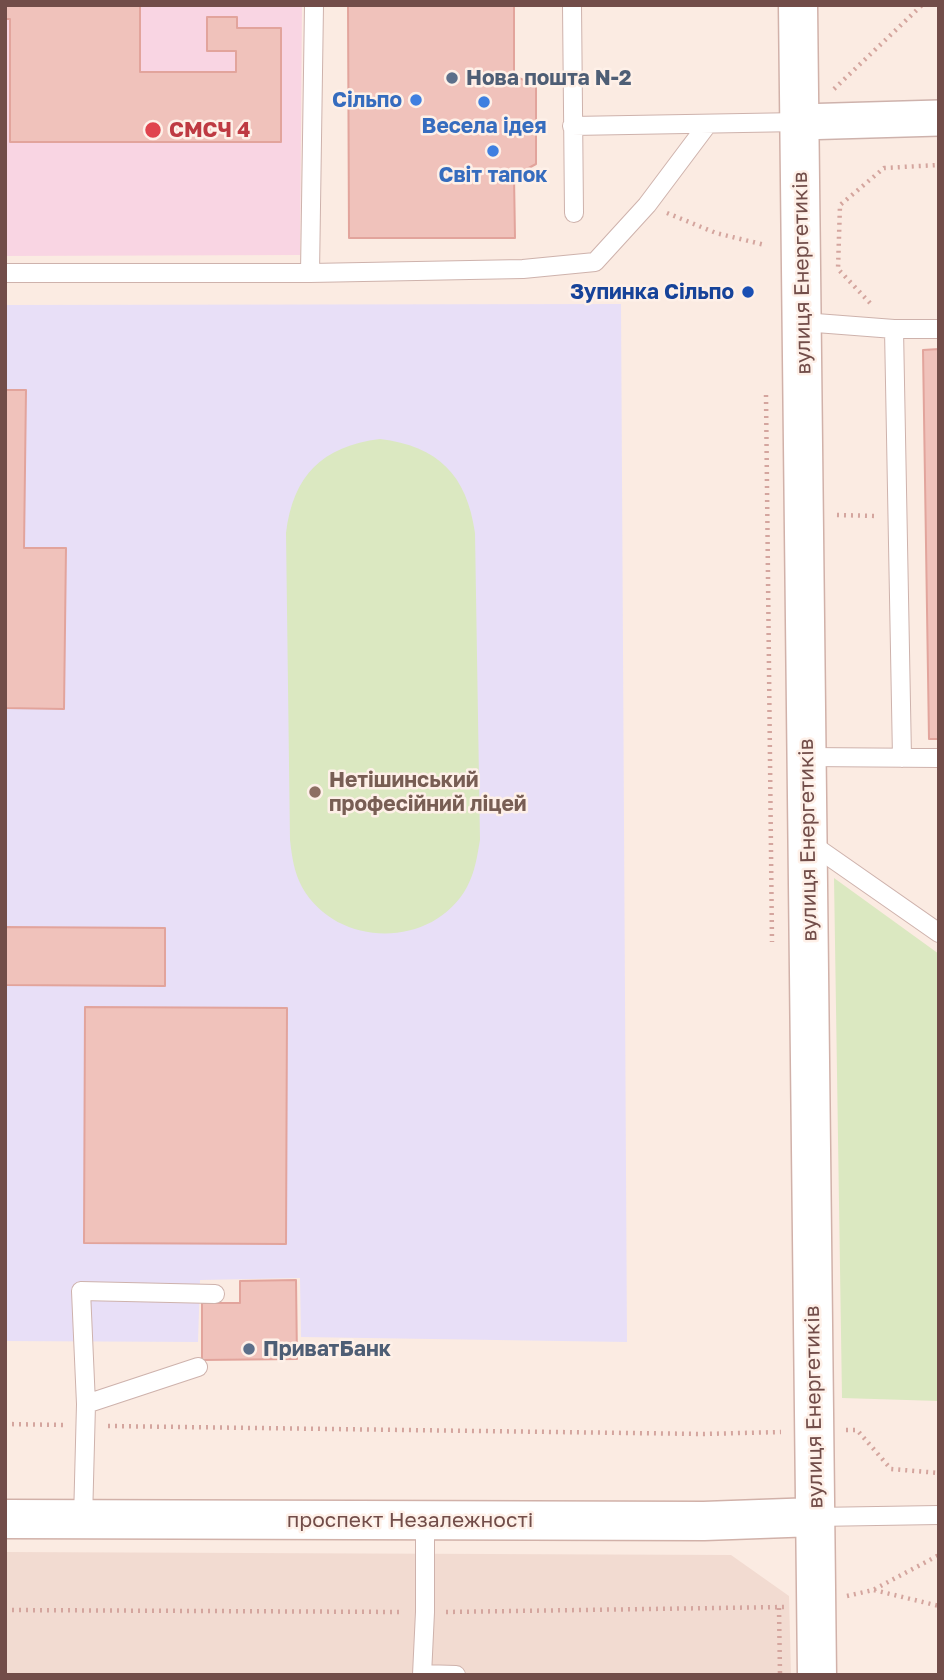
<!DOCTYPE html>
<html>
<head>
<meta charset="utf-8">
<style>
	body { margin:0 }
	#map { position:relative; width:944px; height:1680px; overflow:hidden; background:#fbebe2; font-family:"Golos Text",sans-serif }
	canvas { display:block }
	.frame { position:absolute; inset:0; border:7px solid #724d49; pointer-events:none }
</style>
</head>
<body>
<div id="map">
<canvas width="944" height="1680"></canvas>
<div class="frame"></div>
</div>
<script>
const ctx = document.querySelector('canvas').getContext('2d');
ctx.lineJoin = 'round';
function paint(path, color) { ctx.fillStyle = color; ctx.fill(path, 'evenodd'); }
function stroke(path, color, width, dash) { ctx.strokeStyle = color; ctx.lineWidth = width; ctx.lineCap = dash ? 'butt' : 'round'; ctx.setLineDash(dash || []); ctx.stroke(path); }
function label(font, color, halo, rows, align = 'center') {
  ctx.font = font + ' "Golos Text",sans-serif'; ctx.lineWidth = 5; ctx.setLineDash([]); ctx.textBaseline = 'middle'; ctx.strokeStyle = halo; ctx.fillStyle = color; for (const [text, x, y, turn = 0] of rows) {
    ctx.save(); ctx.translate(x, y); ctx.rotate((+turn || 0) * Math.PI / 180); ctx.textAlign = isNaN(turn) ? turn : align; if (halo) ctx.strokeText(text, 0, 0); ctx.fillText(text, 0, 0); ctx.restore();
  }
}
paint(new Path2D(`
	M5,1552L731,1555L789,1596L791,1675H5Z`), '#f2dbd1');
paint(new Path2D(`
	M621,304L627,1342L301,1337L300,1278L200,1280L198,1342L5,1341V305Z`), '#e8dff7');
paint(new Path2D(`
	M5,5H302L300,255L5,256Z`), '#f9d5e3');
paint(new Path2D(`
	M380,439C438,446 467,475 475,533L480,840C477,857 475,872 467,887C433,949 337,949 302,887C294,872 292,857 290,840L286,533C293,476 322,446 380,439Z
	M834,878L939,954V1401L842,1398Z`), '#dbe8c1');
const building = new Path2D(`
	M5,5H140V72H236V51H207V17H237V28H281V142H10V19H5Z
	M348,5H514V76L536,85V164L514,176L515,238H349Z
	M939,349V739H929L923,350Z
	M5,390H26L24,548H66L64,709L5,708Z
	M5,927L165,928V986L5,985Z
	M85,1007L287,1008L286,1244L84,1243Z
	M296,1280L297,1359L202,1360V1303H240V1281Z`);
paint(building, '#f0c2bb');
stroke(building, '#e2a49c', 2);
const service = new Path2D(`
	M572,5L574,213
	M572,126L800,122
	M5,273H310L523,269L595,262L647,205L707,125
	M310,273L314,5
	M803,322L894,329H939
	M894,329L902,758
	M807,757L939,758
	M810,843L939,933
	M86,1404L198,1367
	M815,1517L939,1515
	M83,1520L86,1404L81,1291L215,1294
	M422,1674L456,1675
	M422,1675L425,1612V1521`);
const minor = new Path2D(`
	M800,122L939,118`);
const secondary = new Path2D(`
	M798,5L817,1675
	M5,1519L704,1521L815,1517`);
stroke(service, '#ceb2ac', 20);
stroke(minor, '#ceb2ac', 38);
stroke(secondary, '#d1b1a9', 41);
stroke(new Path2D(`
	M834,89L922,5
	M667,213L716,233L765,245
	M870,303L838,269L840,205L884,168L939,165
	M766,395L772,942
	M837,515L877,516
	M5,1424L64,1425
	M108,1426L703,1434L781,1432
	M846,1430H857L891,1469L939,1473
	M874,1590L939,1606
	M847,1596L873,1590L939,1555
	M779,1608L780,1675
	M5,1610L402,1612
	M446,1612L784,1607`), '#d4a59e', 4.5, [2, 5]);
stroke(service, '#fff', 18);
stroke(minor, '#fff', 35);
stroke(secondary, '#fff', 38);
for (const [x, y, r, color] of [
	[452,78,7,"#5c6f8a"],
	[416,100,7,"#3f7fe0"],
	[484,102,7,"#3f7fe0"],
	[153,130,9,"#e0444e"],
	[493,151,7,"#3f7fe0"],
	[748,292,7,"#1a4fb4"],
	[315,792,7,"#8d6e63"],
	[249,1349,7,"#5c6f8a"]
]) { const dot = new Path2D(); dot.arc(x, y, r, 0, 2 * Math.PI); ctx.fillStyle = color; ctx.fill(dot); stroke(dot, '#fef0e8', 2.5); }
label('bold 21px', '#4e5e75', '#fef0e8', [
	["Нова пошта N-2",466,78],
	["ПриватБанк",263,1349]
], 'left');
label('bold 21px', '#366cbe', '#fef0e8', [
	["Сільпо",402,100,"right"],
	["Весела ідея",484,126],
	["Світ тапок",493,175]
]);
label('bold 21px', '#be3a42', '#fef0e8', [
	["СМСЧ 4",169,130]
], 'left');
label('21px', '#724d49', '#fef0e8', [
	["вулиця Енергетиків",802,273,-91],
	["вулиця Енергетиків",808,840,-91],
	["вулиця Енергетиків",814,1407,-91],
	["проспект Незалежності",410,1520]
]);
label('bold 21px', '#164399', '#fef0e8', [
	["Зупинка Сільпо",734,292]
], 'right');
label('bold 21px', '#785e54', '#fef0e8', [
	["Нетішинський",329,780],
	["професійний ліцей",329,804]
], 'left');
</script>
</body>
</html>
